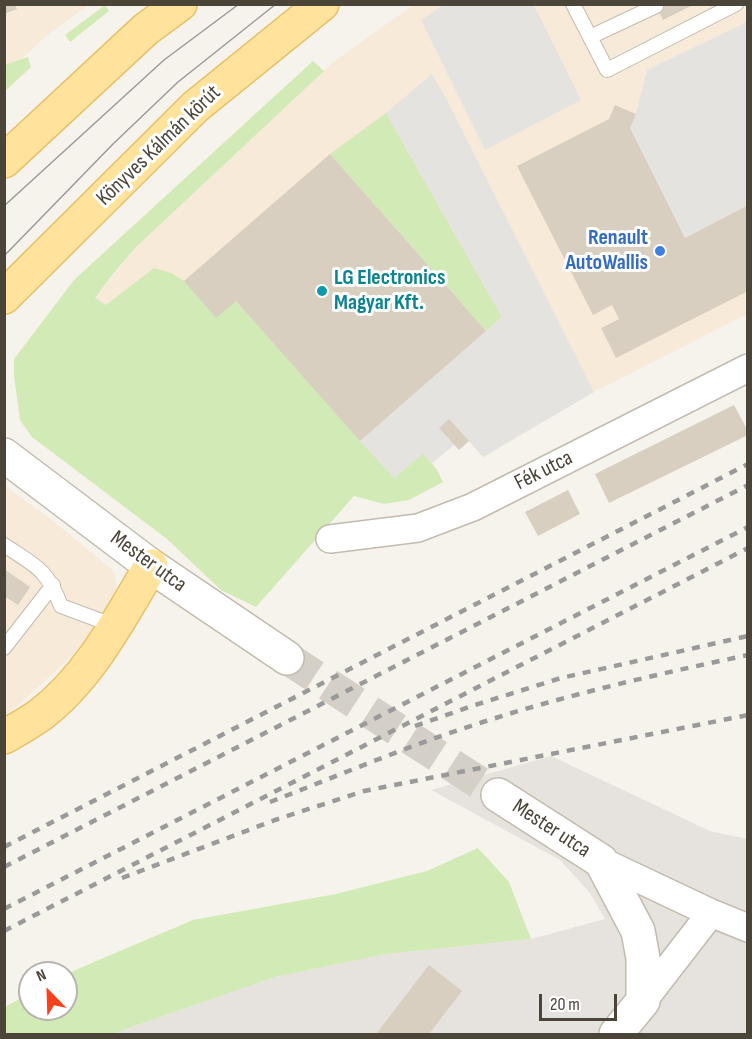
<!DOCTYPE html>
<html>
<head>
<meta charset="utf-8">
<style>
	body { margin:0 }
	#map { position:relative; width:752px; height:1039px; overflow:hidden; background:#f6f3ec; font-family:"Sofia Sans Condensed",sans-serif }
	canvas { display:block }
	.frame { position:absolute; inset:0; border:6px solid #4b4439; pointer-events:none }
	.north { position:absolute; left:18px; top:961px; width:60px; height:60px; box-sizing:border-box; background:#fff; border:2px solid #b7b4b0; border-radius:50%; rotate:337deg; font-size:16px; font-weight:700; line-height:24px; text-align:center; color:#4b4439 }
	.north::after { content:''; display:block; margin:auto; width:21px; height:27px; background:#fc3f1d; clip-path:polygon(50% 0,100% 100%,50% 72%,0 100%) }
	.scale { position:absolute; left:539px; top:994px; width:78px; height:27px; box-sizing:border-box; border:3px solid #4b4439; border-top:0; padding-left:8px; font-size:18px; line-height:21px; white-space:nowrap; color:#4b4439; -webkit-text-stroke:4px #fff; paint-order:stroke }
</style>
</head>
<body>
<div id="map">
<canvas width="752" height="1039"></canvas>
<div class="frame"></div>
<div class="north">N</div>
<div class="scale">20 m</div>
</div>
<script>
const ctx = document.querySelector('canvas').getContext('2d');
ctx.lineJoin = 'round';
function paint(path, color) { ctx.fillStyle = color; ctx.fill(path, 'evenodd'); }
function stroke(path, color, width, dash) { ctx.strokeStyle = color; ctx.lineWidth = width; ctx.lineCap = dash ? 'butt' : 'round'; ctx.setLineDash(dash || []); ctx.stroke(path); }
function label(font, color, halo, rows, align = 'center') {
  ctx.font = font + ' "Sofia Sans Condensed",sans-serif'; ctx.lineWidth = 6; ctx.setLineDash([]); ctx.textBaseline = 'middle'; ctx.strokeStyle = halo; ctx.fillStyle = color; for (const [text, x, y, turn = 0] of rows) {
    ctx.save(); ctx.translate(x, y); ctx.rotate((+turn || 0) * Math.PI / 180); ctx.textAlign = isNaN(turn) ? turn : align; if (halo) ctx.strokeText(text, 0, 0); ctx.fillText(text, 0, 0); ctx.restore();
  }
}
paint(new Path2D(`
	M5,5H89L47,35L5,75Z
	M413,5H747V314L594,392L483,457L469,441L459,450L454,445L432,463L437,470L392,499L95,298L136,247L332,63Z
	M5,486L53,521L114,571L119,601L72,656L5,717Z`), '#f7ead8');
paint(new Path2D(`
	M551,756L710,831L747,839V1034H112L275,977L386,954L531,939L605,919L590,893L560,860L431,790Z`), '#e6e2dd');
paint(new Path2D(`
	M105,5L109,11L70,42L65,35Z
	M28,57L31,67L5,91V65Z
	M313,61L324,71L136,247L113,274L95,298L106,305L154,268L171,273L184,281L236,301L394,478L423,453L437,470L443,482L409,500L384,504L354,496L256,607L221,590L167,539L32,437L20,420L14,375V359L74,280Z
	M386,113L502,317L486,331L330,154Z
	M478,848L509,882L531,939L386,954L275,977L112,1034H5V1007L30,993V1009H66V974L193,920L336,894L427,871Z`), '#d2eab5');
paint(new Path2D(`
	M443,5H534L581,100L485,150L421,20Z
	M747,22V205L685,238L630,128L636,114L647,70Z
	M432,74L448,102L594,392L483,457L449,419L440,428L454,445L432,463L423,454L394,478L360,441L502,317L386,113Z`), '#e5e3e0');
paint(new Path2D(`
	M655,4H695L663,20Z
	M4,5H15L17,9L4,14Z
	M615,105L636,114L630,128L685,238L748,205V291L616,358L601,328L619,319L612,305L593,315L517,166L609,119Z
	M330,154L486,331L360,441L236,301L216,318L184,281Z
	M734,405L748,431V435L609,503L595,474Z
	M449,419L469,441L459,450L439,428Z
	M568,490L580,514L538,536L525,512Z
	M4,569L30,587L18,605L4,596Z
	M429,965L462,991L429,1034H376Z`), '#d8cfc1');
stroke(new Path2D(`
	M287,658L498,795`), '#d4d0c8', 33, [33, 16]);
const service = new Path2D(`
	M573,4L607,70L736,4
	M590,37L656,6
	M4,545C36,566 47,569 61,606L115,626
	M4,648L53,585`);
const minor = new Path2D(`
	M330,539L418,528L473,507L748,368
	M601,861L711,913L748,928
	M643,1001L711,913`);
const tertiary = new Path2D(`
	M4,455L151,566L287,658
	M498,795L601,861L638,931L643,958V1001L616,1034`);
const primary = new Path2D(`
	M4,161L146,29L180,4
	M4,297L195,107L322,4
	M4,737C16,730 29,723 40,715C90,677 120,618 151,566`);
stroke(service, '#c2bbae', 16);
stroke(minor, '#c2bbae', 30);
stroke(tertiary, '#c2bbae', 36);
stroke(primary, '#e6c16a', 36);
stroke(service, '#fff', 14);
stroke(minor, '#fff', 27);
stroke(tertiary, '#fff', 33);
stroke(primary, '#ffe39c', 33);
stroke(new Path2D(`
	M4,206L164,60L239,4
	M4,256L113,144L178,82L276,4`), '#9a9a9a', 1.5);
stroke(new Path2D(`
	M415,726L472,706L561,678L748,636
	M270,802C340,775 410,745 483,722C570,694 658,674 748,655
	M4,847L748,464
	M4,867L748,485
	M122,878L275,820L364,791L748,715
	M4,909L748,527
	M4,931L748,548`), '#9a9a9a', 4.5, [8, 8]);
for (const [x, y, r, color] of [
	[660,251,6,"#3f7fe0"],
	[322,291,6,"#0f9aa8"]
]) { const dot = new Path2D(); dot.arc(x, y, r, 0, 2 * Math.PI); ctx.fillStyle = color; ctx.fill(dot); stroke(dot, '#fff', 2); }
label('22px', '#4b4439', '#fff', [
	["Könyves Kálmán körút",159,146,-44],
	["Fék utca",544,471,-27],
	["Mester utca",148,562,36],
	["Mester utca",551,829,33]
]);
label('bold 22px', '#366cbe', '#fff', [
	["Renault",648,238],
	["AutoWallis",648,263]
], 'right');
label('bold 22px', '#0d838f', '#fff', [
	["LG Electronics",334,278],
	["Magyar Kft.",334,303]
], 'left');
</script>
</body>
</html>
